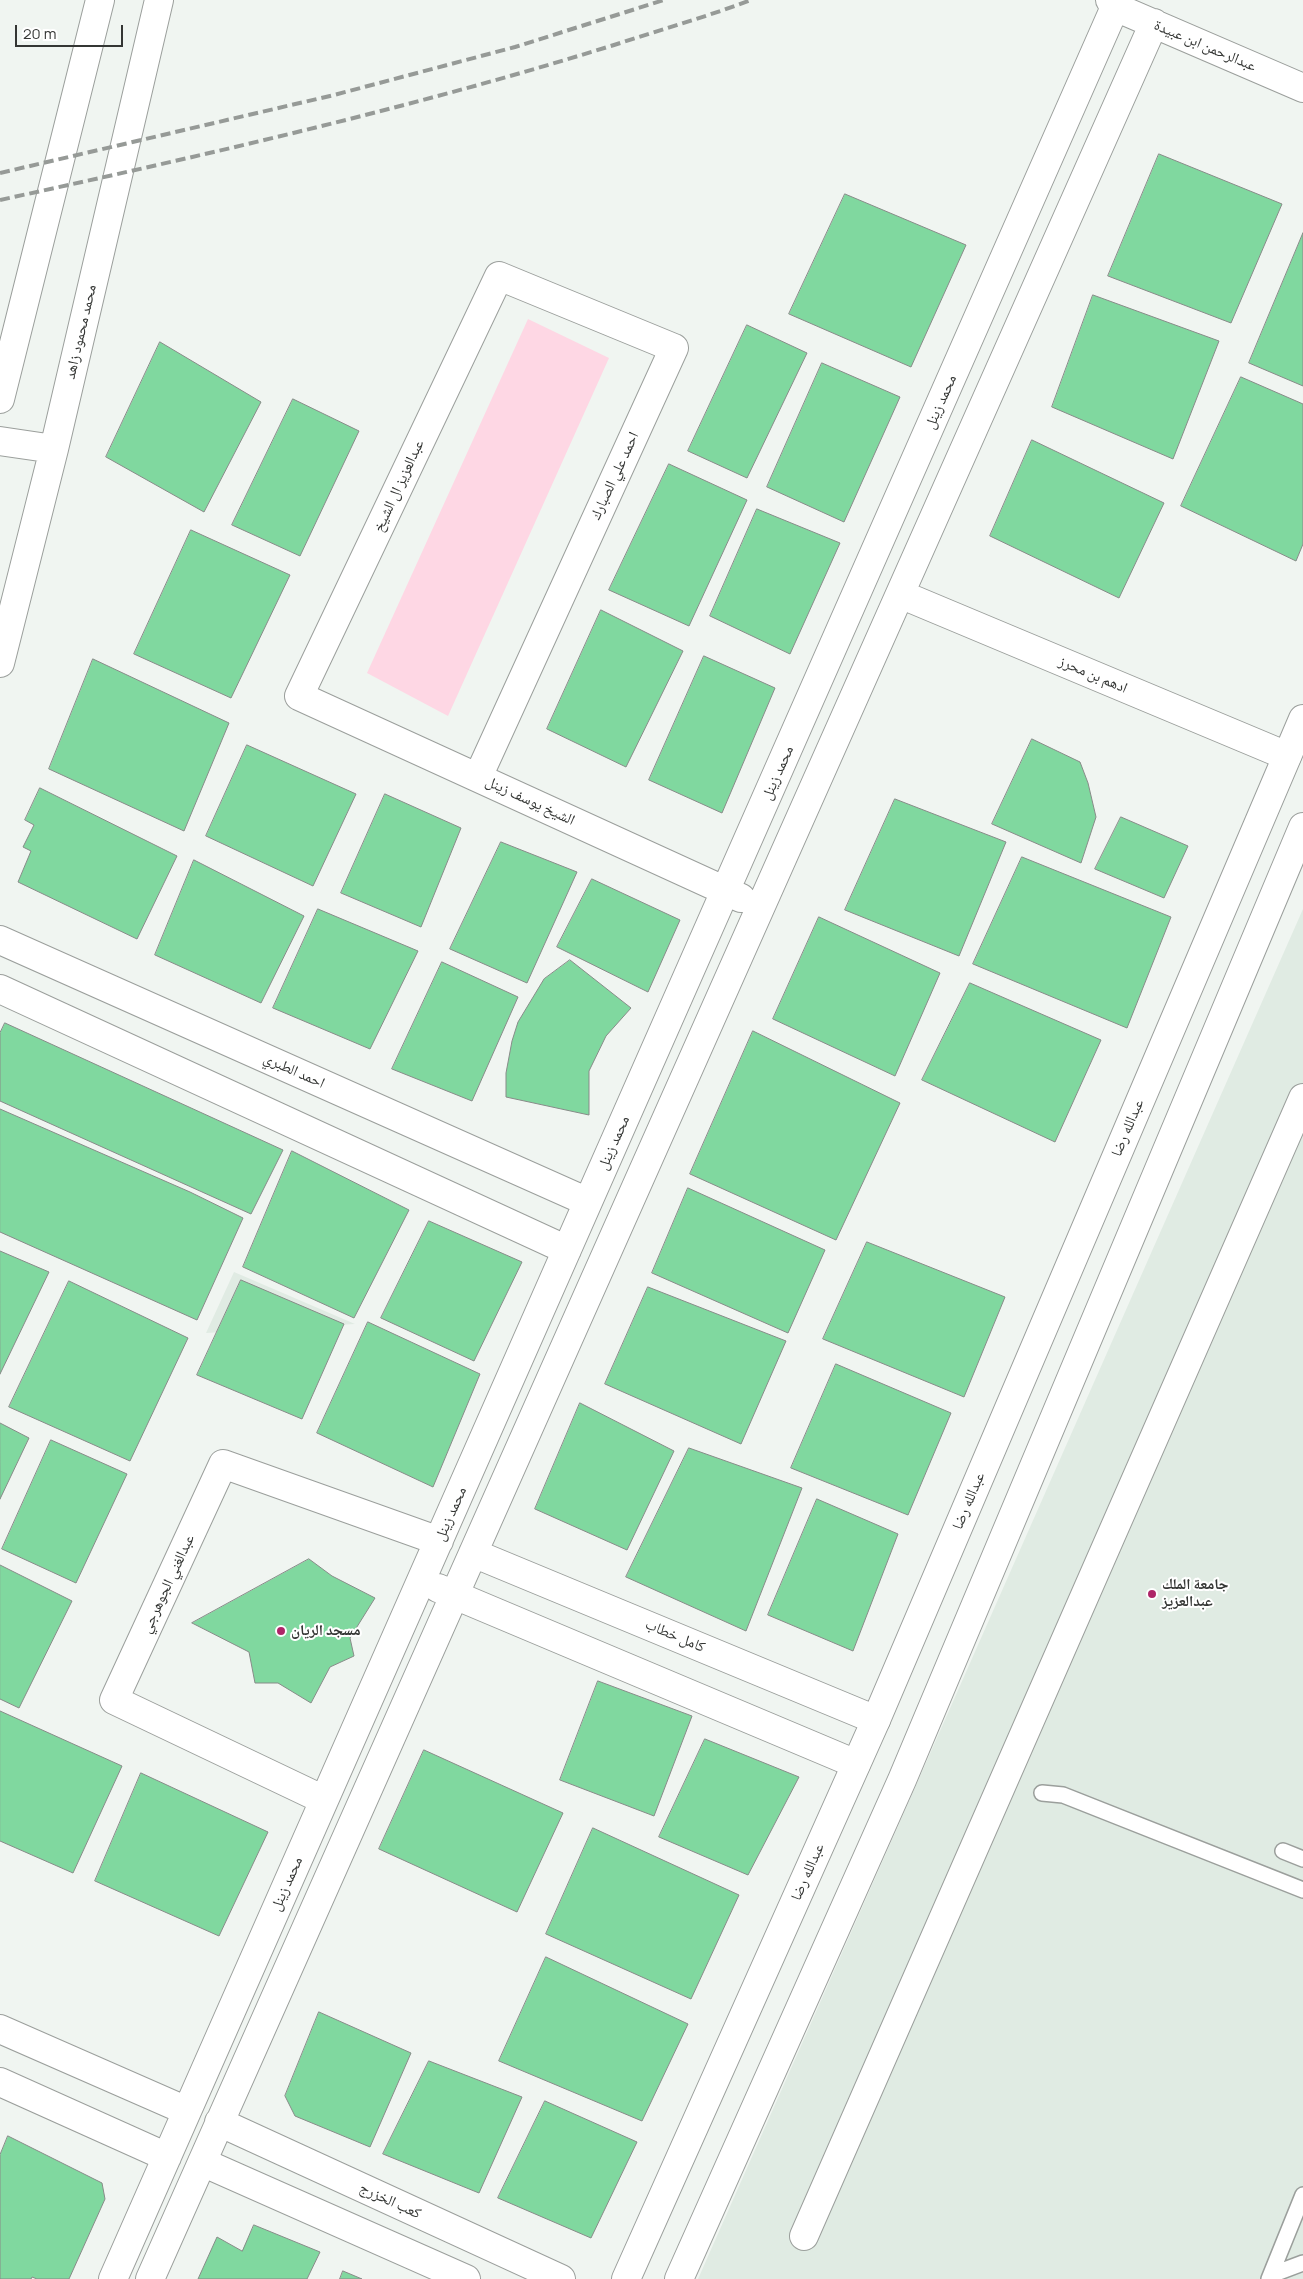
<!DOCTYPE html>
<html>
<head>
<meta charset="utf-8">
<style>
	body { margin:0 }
	#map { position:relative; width:1303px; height:2279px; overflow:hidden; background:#f0f5f1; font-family:Manrope,sans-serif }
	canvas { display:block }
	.scale { position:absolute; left:15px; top:25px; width:108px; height:22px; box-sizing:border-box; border:2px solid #343634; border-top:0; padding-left:6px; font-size:15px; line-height:18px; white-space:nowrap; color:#343634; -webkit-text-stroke:4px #fff; paint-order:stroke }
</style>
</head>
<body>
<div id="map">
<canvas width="1303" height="2279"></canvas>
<div class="scale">20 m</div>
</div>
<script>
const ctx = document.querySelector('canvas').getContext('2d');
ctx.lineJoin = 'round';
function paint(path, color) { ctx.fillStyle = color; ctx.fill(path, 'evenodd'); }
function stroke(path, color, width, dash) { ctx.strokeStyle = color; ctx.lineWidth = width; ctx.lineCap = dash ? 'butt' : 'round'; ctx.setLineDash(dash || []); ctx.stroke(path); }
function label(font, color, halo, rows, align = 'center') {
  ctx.font = font + ' Manrope,"Noto Naskh Arabic",sans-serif'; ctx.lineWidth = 4; ctx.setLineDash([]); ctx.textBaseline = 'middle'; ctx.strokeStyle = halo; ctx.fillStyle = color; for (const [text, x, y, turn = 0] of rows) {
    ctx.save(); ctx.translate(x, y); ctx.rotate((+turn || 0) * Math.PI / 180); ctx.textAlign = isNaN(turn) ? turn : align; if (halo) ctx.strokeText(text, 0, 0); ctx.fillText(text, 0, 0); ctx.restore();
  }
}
paint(new Path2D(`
	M1303,909V2279H698Z
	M234,1272L355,1324L206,1333Z`), '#e0ebe3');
paint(new Path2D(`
	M528,319L609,358L448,716L367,673Z`), '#fed7e4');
const building = new Path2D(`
	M1159,154L1282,204L1231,323L1108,276Z
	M845,194L966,245L911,367L789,314Z
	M1303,233V386L1249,363Z
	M1093,295L1219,341L1173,459L1052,407Z
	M747,325L807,353L747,478L688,451Z
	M160,342L261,402L204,512L106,457Z
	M822,363L900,397L844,522L767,487Z
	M1241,377L1303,404V544L1296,561L1181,506Z
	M293,399L359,431L300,556L232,525Z
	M1032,440L1164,503L1119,598L990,536Z
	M669,464L747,500L689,626L609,590Z
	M757,509L840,543L790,654L710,616Z
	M191,530L290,575L231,698L134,654Z
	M601,610L683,651L626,767L547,729Z
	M704,656L775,688L722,813L649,780Z
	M93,659L229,723L184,831L49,769Z
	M1032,739L1080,762L1088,783L1096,817L1081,863L992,824Z
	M247,745L356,794L313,886L206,836Z
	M40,788L177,856L137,939L18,882L31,851L23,847L34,825L25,820Z
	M385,794L461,828L421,927L341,893Z
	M895,799L1006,842L959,956L845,910Z
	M1121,817L1188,846L1164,898L1095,869Z
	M501,842L577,872L527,983L450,949Z
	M1022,857L1171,917L1127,1028L973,964Z
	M194,860L304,916L261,1003L155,955Z
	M592,879L680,920L648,992L557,947Z
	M318,909L418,951L370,1049L273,1008Z
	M819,917L940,973L895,1076L773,1019Z
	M570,960L631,1008L606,1036L589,1071V1115L506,1097V1073L512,1041L518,1022L544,979Z
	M442,962L518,997L472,1101L392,1069Z
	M970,983L1101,1040L1055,1142L922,1080Z
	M5,1023L283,1150L251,1214L0,1101V1033Z
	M753,1031L900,1103L836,1240L690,1174Z
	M0,1109L190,1192L243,1218L197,1320L0,1232Z
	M292,1151L409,1210L354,1318L243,1267Z
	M688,1188L825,1250L788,1333L652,1273Z
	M429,1221L522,1262L474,1361L381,1318Z
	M867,1242L1005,1297L964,1397L823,1339Z
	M0,1251L49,1272L0,1374Z
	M241,1280L344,1324L302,1419L197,1375Z
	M69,1281L188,1338L130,1461L9,1407Z
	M648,1287L786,1341L741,1444L605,1384Z
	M368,1322L480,1374L433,1487L317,1433Z
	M836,1364L951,1413L908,1515L791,1468Z
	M580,1403L674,1451L627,1550L535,1509Z
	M0,1423L29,1438L0,1499Z
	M51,1440L127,1474L76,1583L2,1549Z
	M689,1448L802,1488L746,1631L626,1577Z
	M817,1499L898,1534L853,1651L768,1615Z
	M309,1559L332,1576L375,1598L350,1638L354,1656L330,1667L311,1703L278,1683H255L249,1652L192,1623Z
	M0,1565L72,1601L19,1708L0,1699Z
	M598,1681L692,1716L654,1816L560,1780Z
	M0,1711L122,1766L73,1873L0,1841Z
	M705,1739L799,1777L748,1875L659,1837Z
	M424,1750L563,1813L517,1912L379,1849Z
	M141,1773L268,1832L219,1936L95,1881Z
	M593,1828L739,1895L691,1999L546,1934Z
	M546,1957L688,2024L642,2121L499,2061Z
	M319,2012L411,2053L370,2147L295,2116L285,2096Z
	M429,2061L522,2097L479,2193L383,2154Z
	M545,2101L637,2142L591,2238L498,2198Z
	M8,2136L102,2183L105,2199L69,2279H37L32,2277L31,2279H0V2155Z
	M254,2225L320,2252L307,2279H198L217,2237L242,2251Z
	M343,2271L362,2279H340Z`);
paint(building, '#80d89f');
stroke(building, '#878b88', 1);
const service = new Path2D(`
	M1042,1793L1063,1795L1303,1890
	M1283,1851L1303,1859
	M1271,2275L1303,2263
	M1269,2279L1303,2195`);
const minor = new Path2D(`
	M1110,0L1115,7L1303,88
	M900,594L1287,756
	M478,777L674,348L499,276L299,696L741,898
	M0,940L588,1202
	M0,989L567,1250
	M473,1553L876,1720
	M438,1588L856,1764
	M324,1800L114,1700L223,1464L439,1541
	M0,2029L187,2111
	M0,2082L167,2157
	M219,2122L561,2279
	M202,2162L466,2279
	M804,2236L1303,1098
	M113,2279L1115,7
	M150,2279L1154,23`);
const tertiary = new Path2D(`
	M0,399L100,0
	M0,441L54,449
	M0,663L54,449L159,0
	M626,2279L876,1720L1303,719
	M679,2279L902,1780L1303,827`);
stroke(service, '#9b9f9c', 18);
stroke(minor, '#9b9f9c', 30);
stroke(tertiary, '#9b9f9c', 30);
stroke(service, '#fff', 15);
stroke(minor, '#fff', 28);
stroke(tertiary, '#fff', 28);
stroke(new Path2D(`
	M0,173L334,95L515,47L664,0
	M0,200C206,155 412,108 614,45C660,30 706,17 751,0`), '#969a97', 4, [10, 5]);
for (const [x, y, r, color] of [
	[1152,1594,5,"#ae2568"],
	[281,1631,5,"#ae2568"]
]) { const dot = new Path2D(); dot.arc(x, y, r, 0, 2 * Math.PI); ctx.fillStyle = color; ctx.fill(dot); stroke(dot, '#fff', 2); }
label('15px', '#343634', '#fff', [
	["عبدالرحمن ابن عبيدة",1205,46,23],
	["محمد محمود زاهد",81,332,-77],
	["محمد زينل",941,402,-66],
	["احمد علي الصبارك",615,476,-65],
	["عبدالعزيز ال الشيخ",399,486,-65],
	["ادهم بن محرز",1093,675,23],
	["محمد زينل",778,773,-66],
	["الشيخ يوسف زينل",530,801,25],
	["احمد الطبري",294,1071,24],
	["عبدالله رضا",1128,1128,-67],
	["محمد زينل",614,1143,-66],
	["عبدالله رضا",969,1501,-67],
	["محمد زينل",451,1514,-66],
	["عبدالغني الجوهرجي",168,1584,-65],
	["كامل خطاب",675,1636,23],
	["عبدالله رضا",808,1872,-66],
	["محمد زينل",287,1884,-66],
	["كعب الخزرج",390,2201,25]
]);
label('bold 15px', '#343634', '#fff', [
	["جامعة الملك",1162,1585],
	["عبدالعزيز",1162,1602],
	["مسجد الريان",291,1631]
], 'left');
</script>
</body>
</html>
